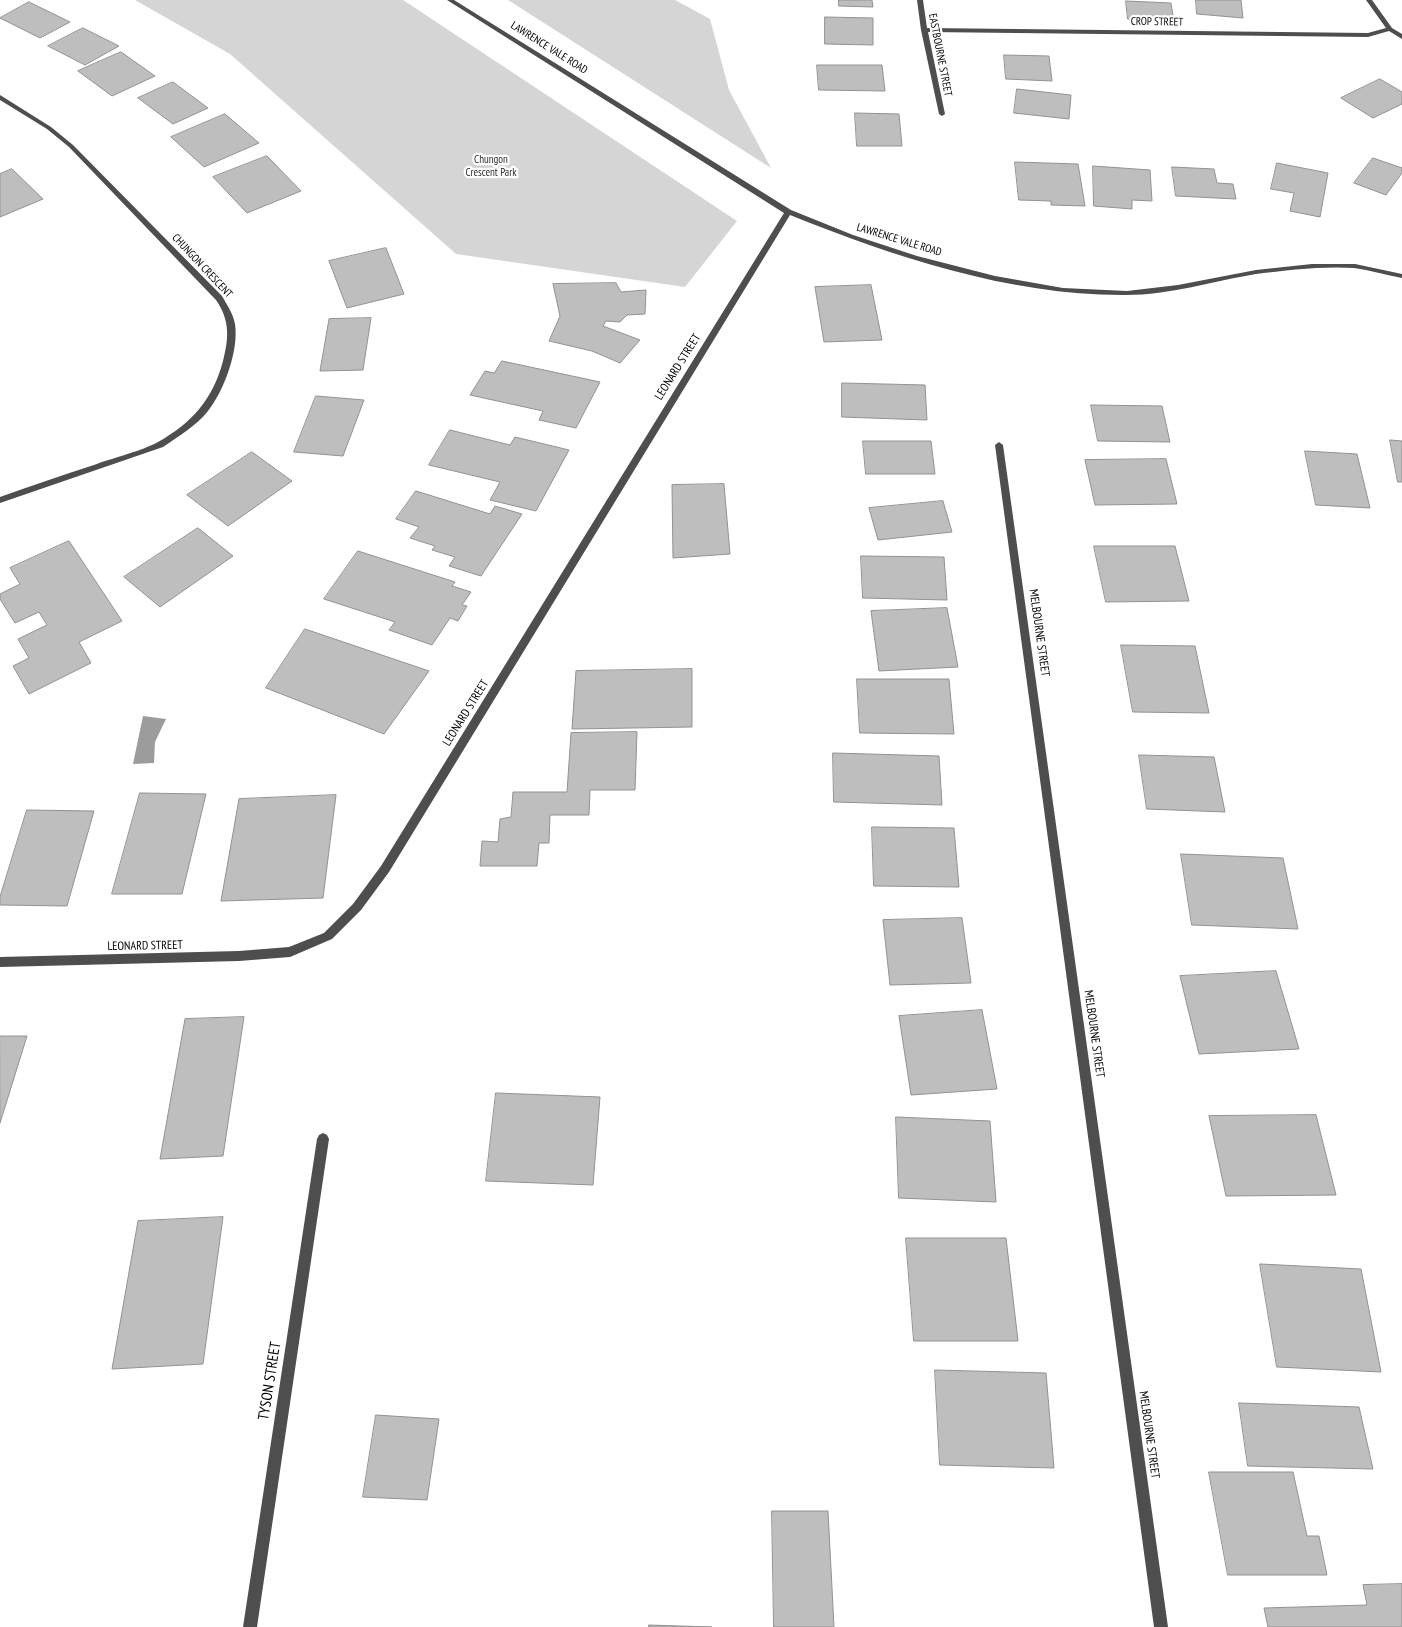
<!DOCTYPE html>
<html>
<head>
<meta charset="utf-8">
<style>
	body { margin:0 }
	canvas { display:block; background:#fff }
</style>
</head>
<body>
<canvas width="1402" height="1627"></canvas>
<script>
const ctx = document.querySelector('canvas').getContext('2d');
ctx.lineJoin = 'round';
function paint(path, color) { ctx.fillStyle = color; ctx.fill(path, 'evenodd'); }
function stroke(path, color, width, dash) { ctx.strokeStyle = color; ctx.lineWidth = width; ctx.lineCap = dash ? 'butt' : 'round'; ctx.setLineDash(dash || []); ctx.stroke(path); }
function label(font, color, halo, rows, align = 'center') {
  ctx.font = font + ' "PT Sans Narrow",sans-serif'; ctx.lineWidth = 4.5; ctx.setLineDash([]); ctx.textBaseline = 'middle'; ctx.strokeStyle = halo; ctx.fillStyle = color; for (const [text, x, y, turn = 0] of rows) {
    ctx.save(); ctx.translate(x, y); ctx.rotate((+turn || 0) * Math.PI / 180); ctx.textAlign = isNaN(turn) ? turn : align; if (halo) ctx.strokeText(text, 0, 0); ctx.fillText(text, 0, 0); ctx.restore();
  }
}
paint(new Path2D(`
	M135,0H403L737,221L685,287L456,254L230,54Z
	M508,0H675L710,19L729,90L771,168Z`), '#d5d5d5');
paint(new Path2D(`
	M143,716L166,719L155,742L154,763L133,764Z`), '#9c9c9c');
const building = new Path2D(`
	M839,0H872L873,7L839,6Z
	M1196,0H1241L1243,18L1197,14Z
	M1126,1L1171,3L1174,22L1128,19Z
	M29,2L70,22L40,38L0,18Z
	M825,17L873,18V45L825,44Z
	M83,28L119,46L85,65L48,46Z
	M121,52L155,76L112,96L78,71Z
	M1004,55L1049,56L1052,81L1006,79Z
	M817,65H882L885,91L819,90Z
	M1380,79L1402,92V104L1373,118L1341,98Z
	M173,82L208,108L173,124L138,98Z
	M1017,89L1071,95L1069,119L1014,113Z
	M855,113L899,114L902,146H857Z
	M225,114L259,143L204,167L171,137Z
	M267,156L301,191L247,213L213,177Z
	M1373,158L1402,168V173L1386,195L1354,183Z
	M1015,162L1078,164L1085,206L1051,205V201L1019,200Z
	M1277,163L1328,173L1320,217L1290,211L1294,193L1271,189Z
	M1093,166L1150,170L1152,201L1132,200V209L1094,206Z
	M1172,167L1214,169L1217,183L1233,184L1236,199L1176,196Z
	M12,169L43,199L0,217V174Z
	M386,248L404,294L347,308L329,261Z
	M616,283L621,292L646,290L645,314L627,315L620,322L606,321L603,326L640,340L620,363L592,351L549,341L560,316L553,284Z
	M871,285L882,340L824,342L815,287Z
	M371,318L363,370L320,371L329,319Z
	M502,361L600,382L576,428L539,420L543,411L470,395L485,371L494,373Z
	M842,383L925,385L927,420L842,417Z
	M316,396L364,400L343,456L294,452Z
	M1091,405L1162,406L1170,442L1098,441Z
	M450,430L510,445L515,437L569,450L536,511L490,500L500,482L429,465Z
	M1390,440L1402,441V482H1398Z
	M863,441H931L935,474H866Z
	M1305,451L1357,454L1370,508L1316,505Z
	M252,452L292,481L228,526L187,495Z
	M1166,459L1177,504L1095,505L1085,460Z
	M724,484L730,554L673,558L672,485Z
	M416,491L490,514L495,506L522,514L481,576L449,566L455,557L432,550L435,546L410,538L419,527L396,519Z
	M943,501L952,532L878,540L869,508Z
	M198,528L233,556L160,607L124,577Z
	M69,541L122,621L79,642L91,663L29,694L13,666L29,658L18,639L47,625L39,612L15,623L0,599V594L20,584L10,568Z
	M1094,546H1175L1189,601L1106,602Z
	M358,551L455,582L452,586L471,592L462,605L467,606L458,621L450,618L432,645L389,630L395,622L324,599Z
	M861,556L944,557L947,600L863,598Z
	M947,608L958,667L879,671L871,611Z
	M305,629L429,671L384,734L266,688Z
	M1121,645L1195,646L1209,713L1133,712Z
	M692,669V727L572,729L576,671Z
	M857,679H949L954,734L860,733Z
	M637,732L635,790H590L589,815H550L549,843H539L537,866H480L482,841L498,842L500,819L511,817L513,792H567L571,733Z
	M833,753L939,756L942,805L834,802Z
	M1139,755L1214,757L1225,812L1147,809Z
	M140,793L206,794L182,894H112Z
	M336,795L323,898L221,901L239,799Z
	M27,810L94,811L67,906L0,905V897Z
	M872,827L954,828L959,887L874,886Z
	M1181,854L1283,858L1298,929L1192,925Z
	M962,918L971,983L890,985L883,920Z
	M1276,971L1299,1049L1199,1054L1180,976Z
	M982,1010L997,1089L911,1095L899,1016Z
	M244,1017L223,1156L160,1159L185,1019Z
	M0,1036H27L0,1123Z
	M496,1093L600,1097L593,1185L486,1181Z
	M1316,1115L1336,1195L1226,1196L1209,1116Z
	M896,1117L990,1121L996,1202L899,1198Z
	M223,1217L203,1364L112,1369L138,1221Z
	M906,1238H1006L1018,1341H914Z
	M1260,1264L1361,1269L1381,1372L1277,1367Z
	M935,1370L1046,1373L1054,1468L940,1465Z
	M1239,1403L1359,1407L1373,1469L1248,1466Z
	M376,1415L439,1419L427,1500L363,1497Z
	M1209,1472H1293L1307,1536H1319L1327,1575H1228Z
	M772,1511H828L834,1627H774Z
	M1402,1584V1627H1268L1264,1608L1367,1605L1363,1585Z
	M649,1625L712,1627H649Z`);
paint(building, '#bebebe');
stroke(building, '#929292', 1);
paint(new Path2D(`
	M447,0H454L791,210L853,235L917,256L995,276L1063,288L1127,291L1178,285L1256,270L1312,264H1355L1402,274V278C1386,275 1370,270 1354,268C1322,266 1288,270 1256,274C1213,281 1170,295 1126,295C1012,296 894,257 790,215L389,872L361,910L332,939L290,957L239,961L0,967V957L239,951L289,947L324,933L353,904L381,866L784,213Z
	M917,0H923L927,28L1368,33L1386,28L1366,0H1372L1392,28L1402,34V39L1389,31L1368,37L928,32L945,114L942,116L939,114L921,30Z
	M0,95L51,127L73,145L222,296C227,305 233,313 235,324C239,350 224,391 208,411C196,426 179,436 163,447L0,503V497C31,486 62,475 94,465C112,458 142,451 158,442C192,423 213,399 223,361C229,338 230,320 216,300L69,147L47,129L0,100Z
	M999,442L1003,445L1168,1627H1154L995,445Z
	M323,1133L327,1135L329,1139L257,1627H243L317,1139L319,1135Z`), '#4e4e4e');
label('11px', '#000', '#fff', [
	["CROP STREET",1157,22,1],
	["LAWRENCE VALE ROAD",549,48,32],
	["EASTBOURNE STREET",940,55,79],
	["LAWRENCE VALE ROAD",899,240,17],
	["CHUNGON CRESCENT",202,266,47]
]);
label('11px', '#2c2c2c', '#fff', [
	["Chungon",491,160],
	["Crescent Park",491,173]
]);
label('12px', '#000', '#fff', [
	["LEONARD STREET",678,367,-58],
	["MELBOURNE STREET",1039,633,82],
	["LEONARD STREET",466,713,-58],
	["LEONARD STREET",145,946,-1],
	["MELBOURNE STREET",1094,1034,82],
	["MELBOURNE STREET",1149,1435,82]
]);
label('15px', '#000', '#fff', [
	["TYSON STREET",270,1381,-81]
]);
</script>
</body>
</html>
